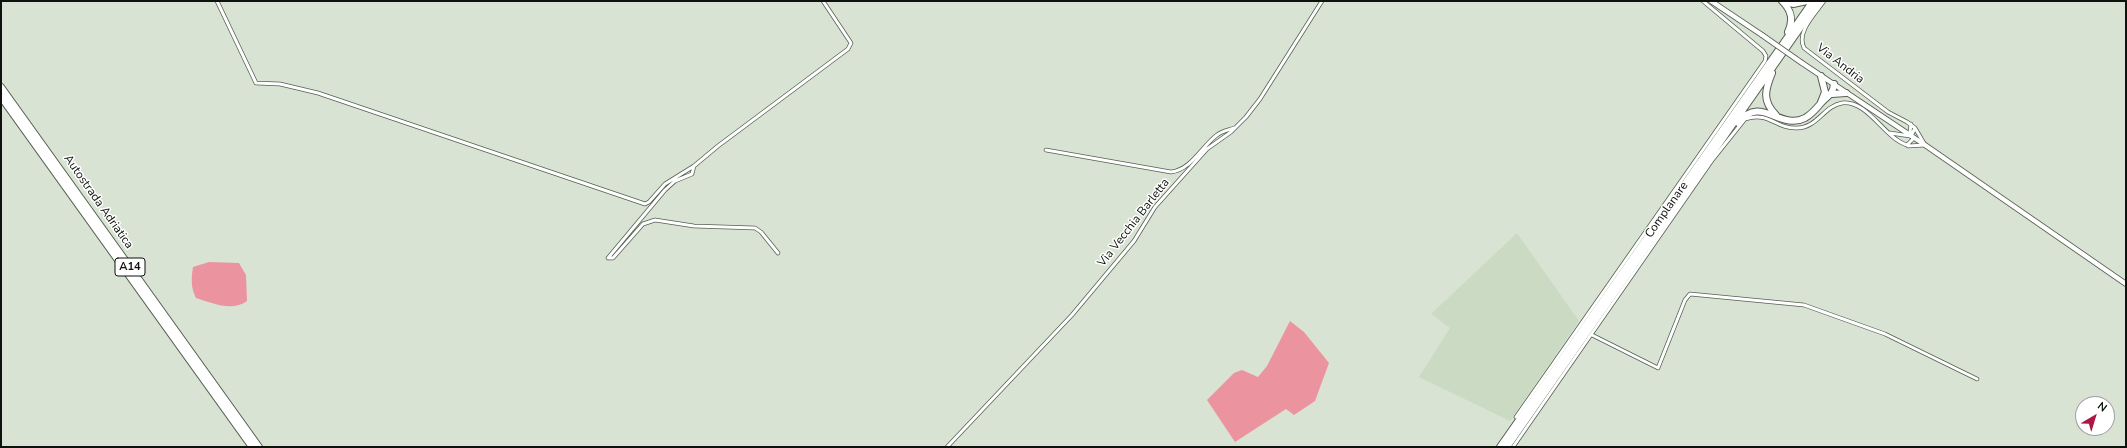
<!DOCTYPE html>
<html>
<head>
<meta charset="utf-8">
<style>
	body { margin:0 }
	#map { position:relative; width:2127px; height:448px; overflow:hidden; background:#d9e3d3; font-family:"Nunito Sans",sans-serif }
	canvas { display:block }
	.frame { position:absolute; inset:0; border:2px solid #0e110c; pointer-events:none }
	.north { position:absolute; left:2075px; top:396px; width:40px; height:40px; box-sizing:border-box; background:#fff; border:1px solid #9fa09e; border-radius:50%; rotate:38deg; font-size:11px; font-weight:700; line-height:16px; text-align:center; color:#0e110c }
	.north::after { content:''; display:block; margin:auto; width:14px; height:18px; background:#ac1844; clip-path:polygon(50% 0,100% 100%,50% 72%,0 100%) }
</style>
</head>
<body>
<div id="map">
<canvas width="2127" height="448"></canvas>
<div class="frame"></div>
<div class="north">N</div>
</div>
<script>
const ctx = document.querySelector('canvas').getContext('2d');
ctx.lineJoin = 'round';
function paint(path, color) { ctx.fillStyle = color; ctx.fill(path, 'evenodd'); }
function stroke(path, color, width, dash) { ctx.strokeStyle = color; ctx.lineWidth = width; ctx.lineCap = dash ? 'butt' : 'round'; ctx.setLineDash(dash || []); ctx.stroke(path); }
function label(font, color, halo, rows, align = 'center') {
  ctx.font = font + ' "Nunito Sans",sans-serif'; ctx.lineWidth = 3; ctx.setLineDash([]); ctx.textBaseline = 'middle'; ctx.strokeStyle = halo; ctx.fillStyle = color; for (const [text, x, y, turn = 0] of rows) {
    ctx.save(); ctx.translate(x, y); ctx.rotate((+turn || 0) * Math.PI / 180); ctx.textAlign = isNaN(turn) ? turn : align; if (halo) ctx.strokeText(text, 0, 0); ctx.fillText(text, 0, 0); ctx.restore();
  }
}
paint(new Path2D(`
	M1517,233L1579,321L1510,421L1419,377L1450,328L1431,314Z`), '#cbdac3');
paint(new Path2D(`
	M209,262L239,263L246,275L247,301C232,312 212,303 196,298C191,288 191,279 193,267Z
	M1290,321L1304,332L1329,363L1315,401L1294,415L1286,409L1235,442L1207,400L1234,373L1242,370L1258,377L1267,366Z`), '#eb949f');
const street = new Path2D(`
	M217,1L256,83L280,84L318,93L645,204L649,202L665,184L694,166L718,146L848,49L851,43L823,1
	M1824,1C1815,14 1796,32 1804,48L1888,112L1907,122L1915,128L1911,136
	M1890,133L1910,136
	M1908,146L1925,145L1915,128
	M1046,150L1171,172C1191,170 1202,146 1217,135C1222,131 1229,130 1234,128
	M608,258H613L643,224L655,220L694,226L755,228L761,232L778,253
	M608,258L665,190L675,181L692,174L694,166
	M1592,335L1658,368L1685,300L1690,294L1804,305L1885,334L1977,379
	M1516,417L1765,61L1766,56L1763,51L1703,1
	M947,447L1072,315L1134,241L1155,207L1207,149L1231,132L1246,117L1260,99L1322,1
	M1513,447L1713,159L1745,119C1770,111 1775,129 1797,128C1817,128 1824,106 1842,103C1868,100 1884,138 1907,145L1913,139L1910,132L1911,124`);
const secondary = new Path2D(`
	M1711,1L1762,35
	M1802,63L1925,145L2126,284`);
const highway = new Path2D(`
	M1782,1C1791,10 1794,19 1788,32
	M1784,1L1793,4L1807,1
	M1772,73C1765,90 1762,101 1776,115
	M1821,76L1825,92L1821,102
	M1,87L259,447
	M1832,94L1846,93
	M1,97L252,447
	M1738,123C1761,94 1780,131 1805,118C1812,114 1816,109 1821,103C1827,96 1833,95 1834,84
	M1500,447L1813,1
	M1507,447L1819,1`);
stroke(street, '#555f51', 4.5);
stroke(secondary, '#555f51', 6);
stroke(highway, '#555f51', 8);
stroke(street, '#fff', 3);
stroke(secondary, '#fff', 4.5);
stroke(highway, '#fff', 6);
const secondaryBridge = new Path2D(`
	M1762,35L1802,63`);
stroke(secondaryBridge, '#555f51', 6, []);
stroke(secondaryBridge, '#fff', 4.5);
for (const [x, y, w] of [
	[130,267,30]
]) { const box = new Path2D(); box.roundRect(x - w / 2, y - 9, w, 18, 3); ctx.fillStyle = '#fff'; ctx.fill(box); stroke(box, '#0e110c', 1); }
label('bold 11px', '#0e110c', null, [
	["A14",130,267]
]);
label('12px', '#0e110c', '#fff', [
	["Via Andria",1840,64,38],
	["Autostrada Adriatica",98,202,55],
	["Complanare",1667,210,-55],
	["Via Vecchia Barletta",1134,223,-52]
]);
</script>
</body>
</html>
